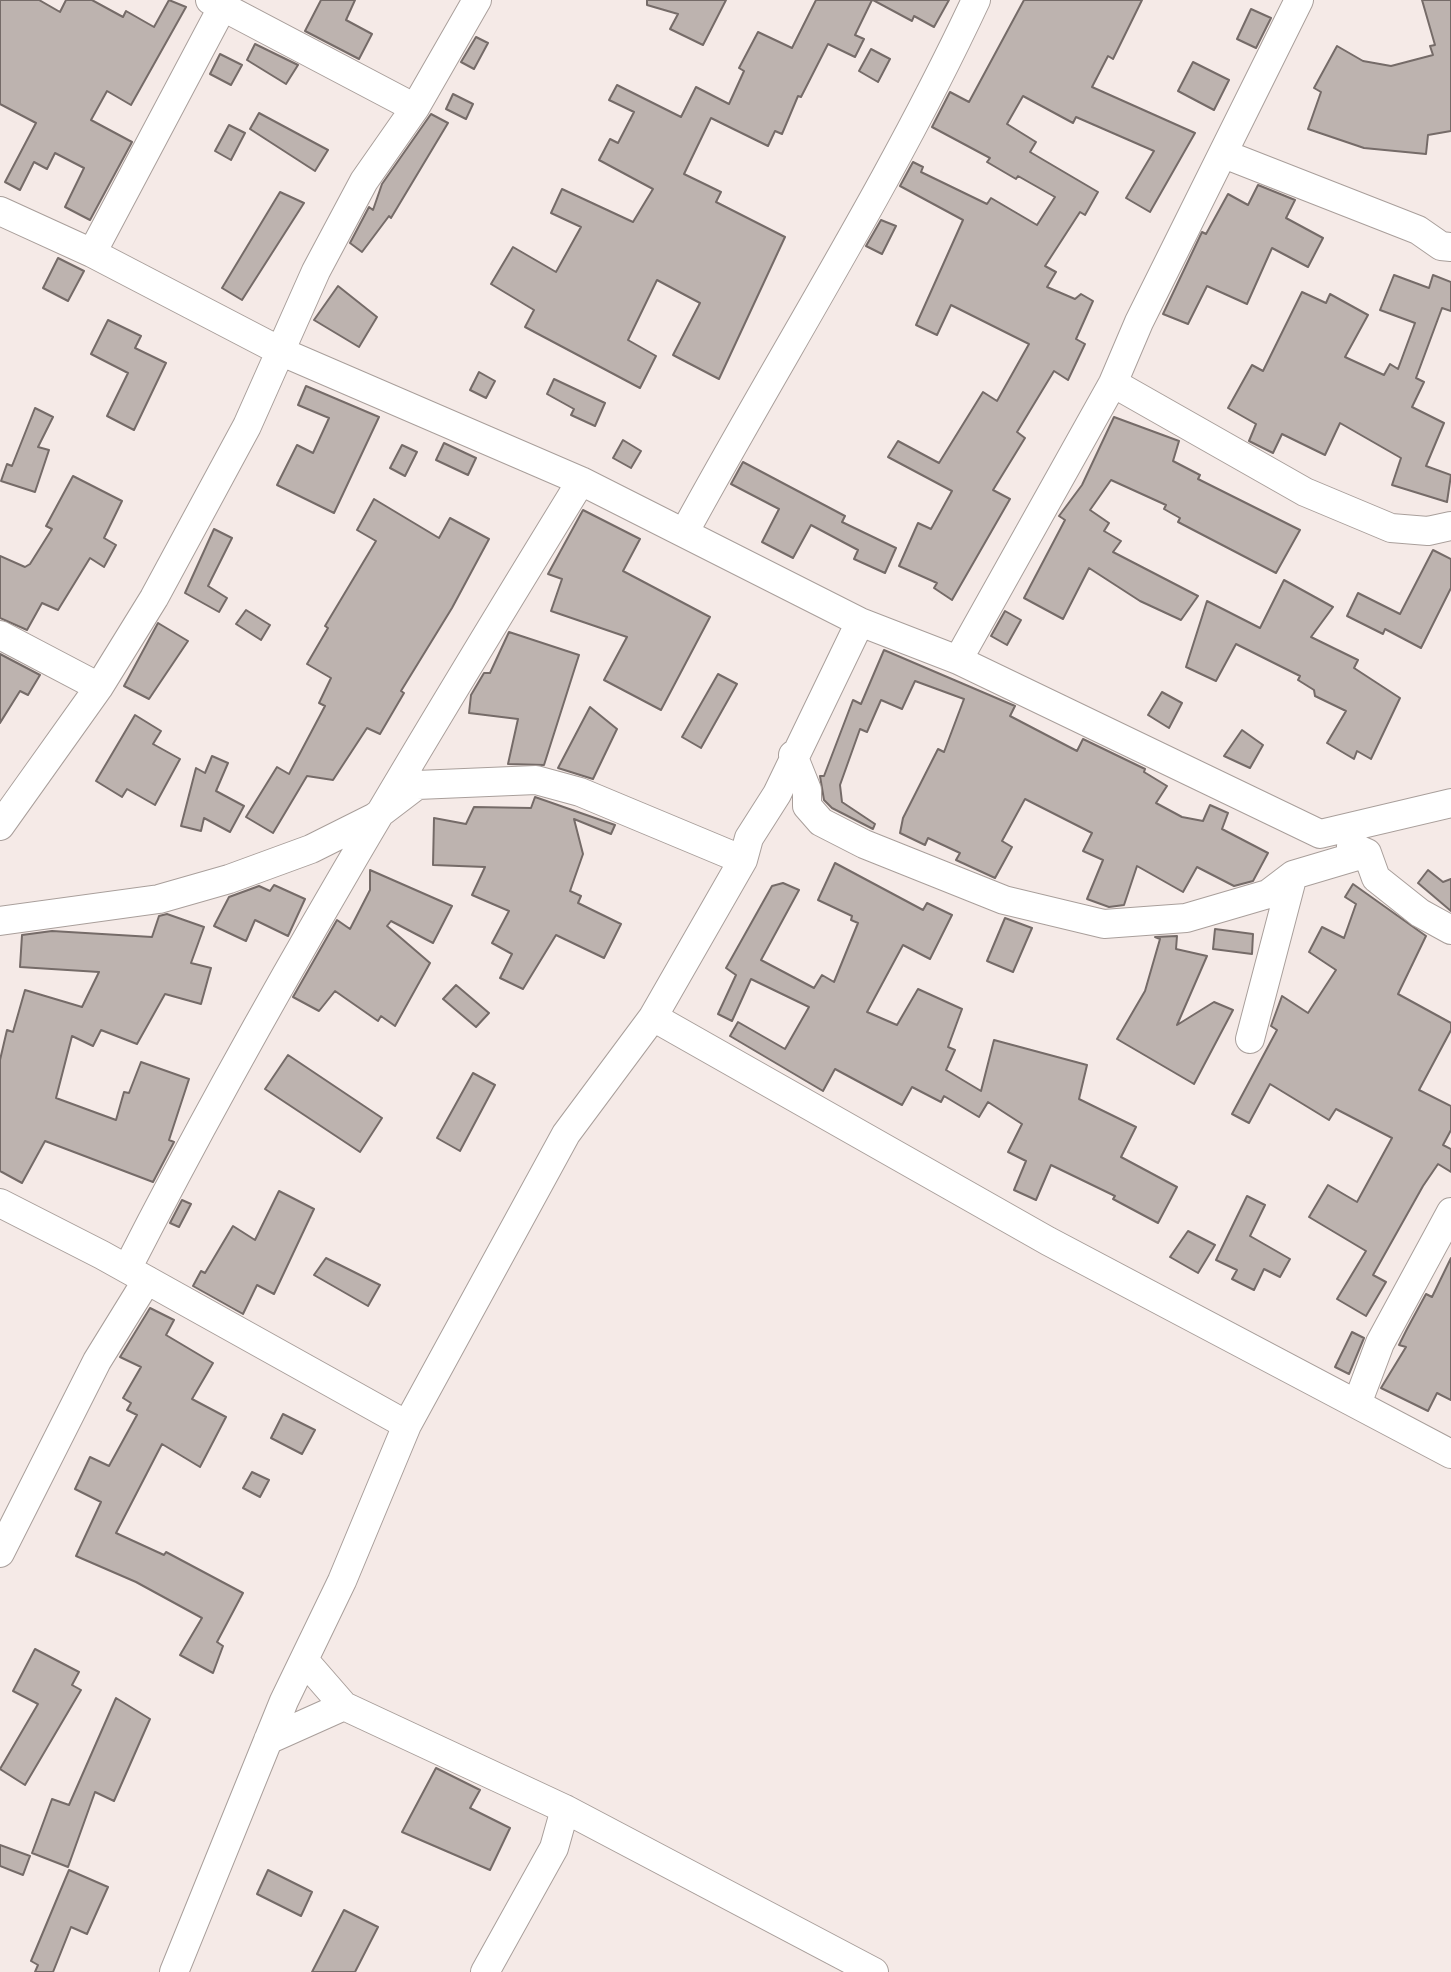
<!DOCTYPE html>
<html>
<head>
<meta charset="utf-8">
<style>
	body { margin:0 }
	canvas { display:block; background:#f5eae7 }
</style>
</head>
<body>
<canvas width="1451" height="1972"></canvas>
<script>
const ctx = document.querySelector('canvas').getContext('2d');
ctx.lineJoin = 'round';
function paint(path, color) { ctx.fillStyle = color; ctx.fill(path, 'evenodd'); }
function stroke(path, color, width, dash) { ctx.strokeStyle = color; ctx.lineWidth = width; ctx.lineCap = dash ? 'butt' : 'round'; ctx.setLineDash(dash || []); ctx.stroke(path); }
const building = new Path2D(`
	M0,0H39L60,12L66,0H92L123,17L126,11L154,27L169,0L186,7L131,105L107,91L91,120L132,142L90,220L65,207L84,168L55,153L47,169L34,162L20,190L5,182L36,123L0,104Z
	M321,0H355L346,20L372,34L359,59L305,31Z
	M647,0H726L703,45L670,29L678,14L647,5Z
	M816,0H872L855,35L864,39L855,57L828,44L801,97L798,96L782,134L775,131L768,146L711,118L684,174L721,192L716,202L785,237L719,379L673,355L700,303L657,280L628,340L656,356L640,388L525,327L534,310L491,284L513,247L556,272L581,227L551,213L562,189L633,222L653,189L599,160L610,139L618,143L634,112L609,100L617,85L681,117L696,87L729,104L744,71L739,68L758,32L792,48Z
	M873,0H949L934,27L914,16L912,21Z
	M1024,0H1142L1113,59L1108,56L1092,87L1195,133L1150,212L1126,198L1154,151L1076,117L1073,123L1023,96L1007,124L1036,142L1030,152L1098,192L1085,215L1080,212L1045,266L1056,272L1047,287L1075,299L1081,294L1093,301L1076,339L1085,344L1068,380L1054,371L1017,432L1025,438L993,490L1010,499L952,600L934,588L937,583L899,566L918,523L931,529L952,491L888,457L898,441L939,463L983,392L997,401L1029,344L951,305L937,335L916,325L963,220L900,186L913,162L923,167L921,172L987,204L991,198L1037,225L1055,197L1018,176L1016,179L987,162L990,158L932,127L950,92L969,102Z
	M1422,0H1451V131L1428,135L1426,154L1364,148L1308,129L1321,92L1314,88L1337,46L1363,61L1391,66L1433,55L1430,46L1435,45Z
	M1251,9L1271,18L1256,48L1237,39Z
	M476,37L488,43L474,69L461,62Z
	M255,44L298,65L286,84L247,60Z
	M871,49L890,59L878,82L859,71Z
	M220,54L242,65L231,85L210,74Z
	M1193,62L1229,80L1214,110L1178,91Z
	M453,94L473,104L466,119L446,109Z
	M259,113L328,150L315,171L250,129Z
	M431,114L448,123L391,218L389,216L362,252L350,243L369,207L373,210L382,184Z
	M229,125L245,133L231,160L215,151Z
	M1258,185L1295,200L1286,218L1323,238L1308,267L1272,248L1247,304L1207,286L1188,324L1163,314L1202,232L1206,234L1228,194L1248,205Z
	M280,192L304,203L242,300L222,288Z
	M881,220L896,226L882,254L866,246Z
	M58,258L84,271L68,301L43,288Z
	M1394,275L1429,288L1433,275L1451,282V311L1442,308L1416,378L1424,382L1412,407L1444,423L1426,466L1451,475L1447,502L1392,485L1401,458L1340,423L1325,455L1282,434L1273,453L1249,441L1256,424L1228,408L1252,365L1263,371L1302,292L1326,303L1330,294L1368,315L1345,357L1384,375L1390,364L1398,369L1415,323L1380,310Z
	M338,286L377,317L359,347L314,320Z
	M108,320L141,336L135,348L166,363L134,430L107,416L128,373L91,354Z
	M479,372L495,381L486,398L470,390Z
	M554,379L605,403L595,426L571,415L574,409L547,394Z
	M306,386L379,417L334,513L277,485L297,445L313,453L329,418L298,405Z
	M35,408L53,417L38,447L49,450L35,492L1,481L7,464L12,466Z
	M1114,417L1179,441L1173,461L1200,475L1198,479L1300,530L1276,573L1178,522L1180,518L1164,509L1166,505L1111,480L1090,510L1109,523L1104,531L1121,541L1113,552L1198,596L1181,620L1140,601L1089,568L1063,619L1024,598L1065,520L1059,516L1082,485Z
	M623,440L641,451L631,468L613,458Z
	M444,443L476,458L468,475L436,460Z
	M402,445L417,452L405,476L390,468Z
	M743,462L845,516L842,522L896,548L885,573L854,559L858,550L811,525L793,558L762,542L779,509L731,484Z
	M73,476L122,501L104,538L116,545L104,567L90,558L58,610L42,603L27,630L0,618V556L25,567L30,564L52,529L46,526Z
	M374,499L439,538L450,518L489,539L452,608L401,691L404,693L380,734L367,728L333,780L307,776L273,833L246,817L277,767L289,774L325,706L319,703L331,678L307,664L328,628L325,626L376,541L357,530Z
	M583,510L640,539L623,571L710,617L661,710L604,680L627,637L551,611L562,579L548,574Z
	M214,529L232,538L208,586L227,598L219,612L185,593Z
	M1433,550L1451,559V588L1421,648L1385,629L1383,634L1347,616L1358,593L1400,614Z
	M1284,580L1333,607L1311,637L1358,660L1354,668L1400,698L1371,759L1357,751L1354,759L1327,743L1346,711L1315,696L1314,690L1298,680L1300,676L1236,644L1216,681L1186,667L1207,601L1260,628Z
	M246,610L270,625L261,640L236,624Z
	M1005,611L1021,620L1007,645L991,636Z
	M158,623L188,641L149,699L124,686Z
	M509,632L579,655L544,765L508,764L518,719L469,713L471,695L484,673H490Z
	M884,650L1015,706L1010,716L1077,751L1083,739L1145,769L1144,772L1167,786L1156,803L1182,817L1203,821L1210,805L1228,813L1222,829L1268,853L1253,881L1234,886L1197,867L1183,892L1137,866L1124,905L1109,907L1087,899L1103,860L1083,851L1092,833L1025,799L1002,841L1012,847L995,878L956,860L960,853L928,838L925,845L900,833L903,818L938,749L944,752L964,699L915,681L902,709L881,700L867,732L860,729L840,785L842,802L875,824L873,829L832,808L824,800L820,776H824L853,700L861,704Z
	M0,654L40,675L28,695L20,691L0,723Z
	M718,674L737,684L701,748L682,737Z
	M1162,692L1182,703L1169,728L1148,715Z
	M590,707L617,729L593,779L558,768Z
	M135,715L161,731L153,744L180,759L155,805L127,789L122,797L96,781Z
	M1242,730L1263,745L1250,768L1224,756Z
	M212,756L228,763L216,791L244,806L230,832L204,818L201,831L181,826L196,768L205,773Z
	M535,797L615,825L611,834L574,819L583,854L570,891L581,896L578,903L621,924L604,958L556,935L523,989L500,978L512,954L492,943L509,911L472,895L485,867L433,865L434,818L466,824L474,807L531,808Z
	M835,863L923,910L927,903L952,915L930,959L903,945L867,1012L897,1025L918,989L962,1009L948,1047L955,1050L946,1070L981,1091L994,1040L1087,1065L1079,1099L1136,1127L1121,1157L1177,1187L1158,1223L1113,1199L1115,1196L1051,1165L1036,1200L1014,1190L1026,1161L1008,1152L1022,1124L988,1102L979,1117L944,1096L941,1102L912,1087L902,1105L835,1069L823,1091L730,1036L738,1022L785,1049L809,1007L751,979L732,1021L718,1014L736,975L726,968L772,886L783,883L799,890L761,960L814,988L822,975L834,982L858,923L851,920L852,916L818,900Z
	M370,870L452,906L433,943L391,921L387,926L430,963L395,1026L381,1016L378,1021L335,991L319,1011L293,997L337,920L350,929L370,890Z
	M1428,870L1443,882L1451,879V911L1418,883Z
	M1353,884L1426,936L1398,994L1451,1023V1030L1419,1090L1451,1106V1130L1443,1145L1451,1149V1172L1438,1164L1423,1186L1373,1275L1386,1282L1366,1316L1337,1299L1366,1251L1309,1217L1328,1185L1357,1202L1392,1138L1336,1109L1329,1120L1270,1084L1249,1123L1232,1114L1277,1030L1271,1026L1282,996L1308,1013L1336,970L1309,952L1322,927L1344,938L1356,904L1345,897Z
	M274,885L305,899L288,936L255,920L246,941L214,926L229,897L259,886L270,891Z
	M167,914L204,927L191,963L211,968L201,1004L165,994L137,1044L101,1030L93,1046L72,1036L56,1098L116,1120L124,1092L129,1093L141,1062L189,1079L169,1140L174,1142L153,1182L45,1141L22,1183L0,1171V1060L7,1030L13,1032L25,990L82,1007L99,972L20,967L22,935L52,931L152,937L159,916Z
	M1005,918L1032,928L1013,972L987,961Z
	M1215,929L1253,934L1252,954L1213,949Z
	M1177,936L1176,949L1207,956L1177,1025L1214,1002L1233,1010L1194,1084L1117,1039L1145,991L1160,939L1155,937Z
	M456,985L489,1013L476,1027L443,999Z
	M288,1055L382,1118L360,1152L265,1089Z
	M473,1073L495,1085L460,1151L437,1138Z
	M279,1191L314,1209L274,1294L257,1285L243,1314L193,1286L201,1271L205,1273L233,1226L255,1240Z
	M1247,1196L1265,1205L1250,1236L1290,1259L1280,1277L1264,1269L1254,1290L1232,1279L1237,1270L1216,1260Z
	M182,1200L191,1204L179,1227L170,1223Z
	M1188,1231L1215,1245L1198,1273L1170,1257Z
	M326,1258L380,1285L368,1306L314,1275Z
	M1451,1258V1400L1437,1393L1428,1411L1381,1388L1406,1347L1399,1345L1407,1329L1426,1294L1432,1297Z
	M150,1308L174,1320L166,1335L213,1363L192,1399L226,1417L200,1467L162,1444L116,1533L164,1555L166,1552L243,1593L217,1642L223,1646L213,1673L180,1655L202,1618L136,1582L76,1556L101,1502L75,1489L90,1457L109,1466L137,1415L127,1410L131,1403L123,1398L141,1367L120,1357Z
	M1352,1332L1364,1338L1349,1374L1335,1367Z
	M283,1414L315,1430L302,1454L271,1438Z
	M252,1472L269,1480L260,1497L243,1488Z
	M35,1649L79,1672L72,1685L81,1690L25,1785L0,1769L38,1704L13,1691Z
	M116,1698L150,1719L114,1801L95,1792L68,1867L32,1853L52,1799L69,1805Z
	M436,1768L480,1790L470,1808L510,1828L490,1870L402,1832Z
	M0,1845L30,1856L23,1875L0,1866Z
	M69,1870L108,1887L87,1934L71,1927L53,1972H35L38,1965L31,1961Z
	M268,1870L312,1892L301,1916L257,1894Z
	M344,1910L378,1927L355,1972H312Z`);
paint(building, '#bdb3af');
stroke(building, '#756b68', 2);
const minor = new Path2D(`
	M210,0L415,108
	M1224,154L1418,230L1441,246L1451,247
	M0,211L92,253L282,352L581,481L860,622L958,660L1320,834L1451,803
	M92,253L223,6
	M1113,383L1305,492L1391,528L1428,531L1451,526
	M684,533C781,355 890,184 976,0
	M0,635L99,687
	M958,660L1113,383L1139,322L1299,0
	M793,755L807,790V806L821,822L864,844L1004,900L1104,924L1186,918L1268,894L1293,875L1367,853
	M0,826L99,687L154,598L247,426L316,271L364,181L415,108L477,0
	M1351,846L1367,853L1376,878L1420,913L1451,930
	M0,921L159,899L229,879L311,849L375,817L417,785L536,780L580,792L743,860
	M653,1017L1048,1241L1451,1454
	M1250,1039L1293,875
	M0,1203L102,1255L407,1425
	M127,1269C265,999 422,740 581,481
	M1357,1404L1380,1343L1451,1212
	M0,1553L97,1361L147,1280
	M304,1660L344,1706L565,1809L874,1972
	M268,1740L344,1706
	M174,1972L284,1701L342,1581L407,1425L566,1134L653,1017L743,860L749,838L777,794L860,622
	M485,1972L554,1848L565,1809`);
stroke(minor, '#a99f9b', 30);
stroke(minor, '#fff', 28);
</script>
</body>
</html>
